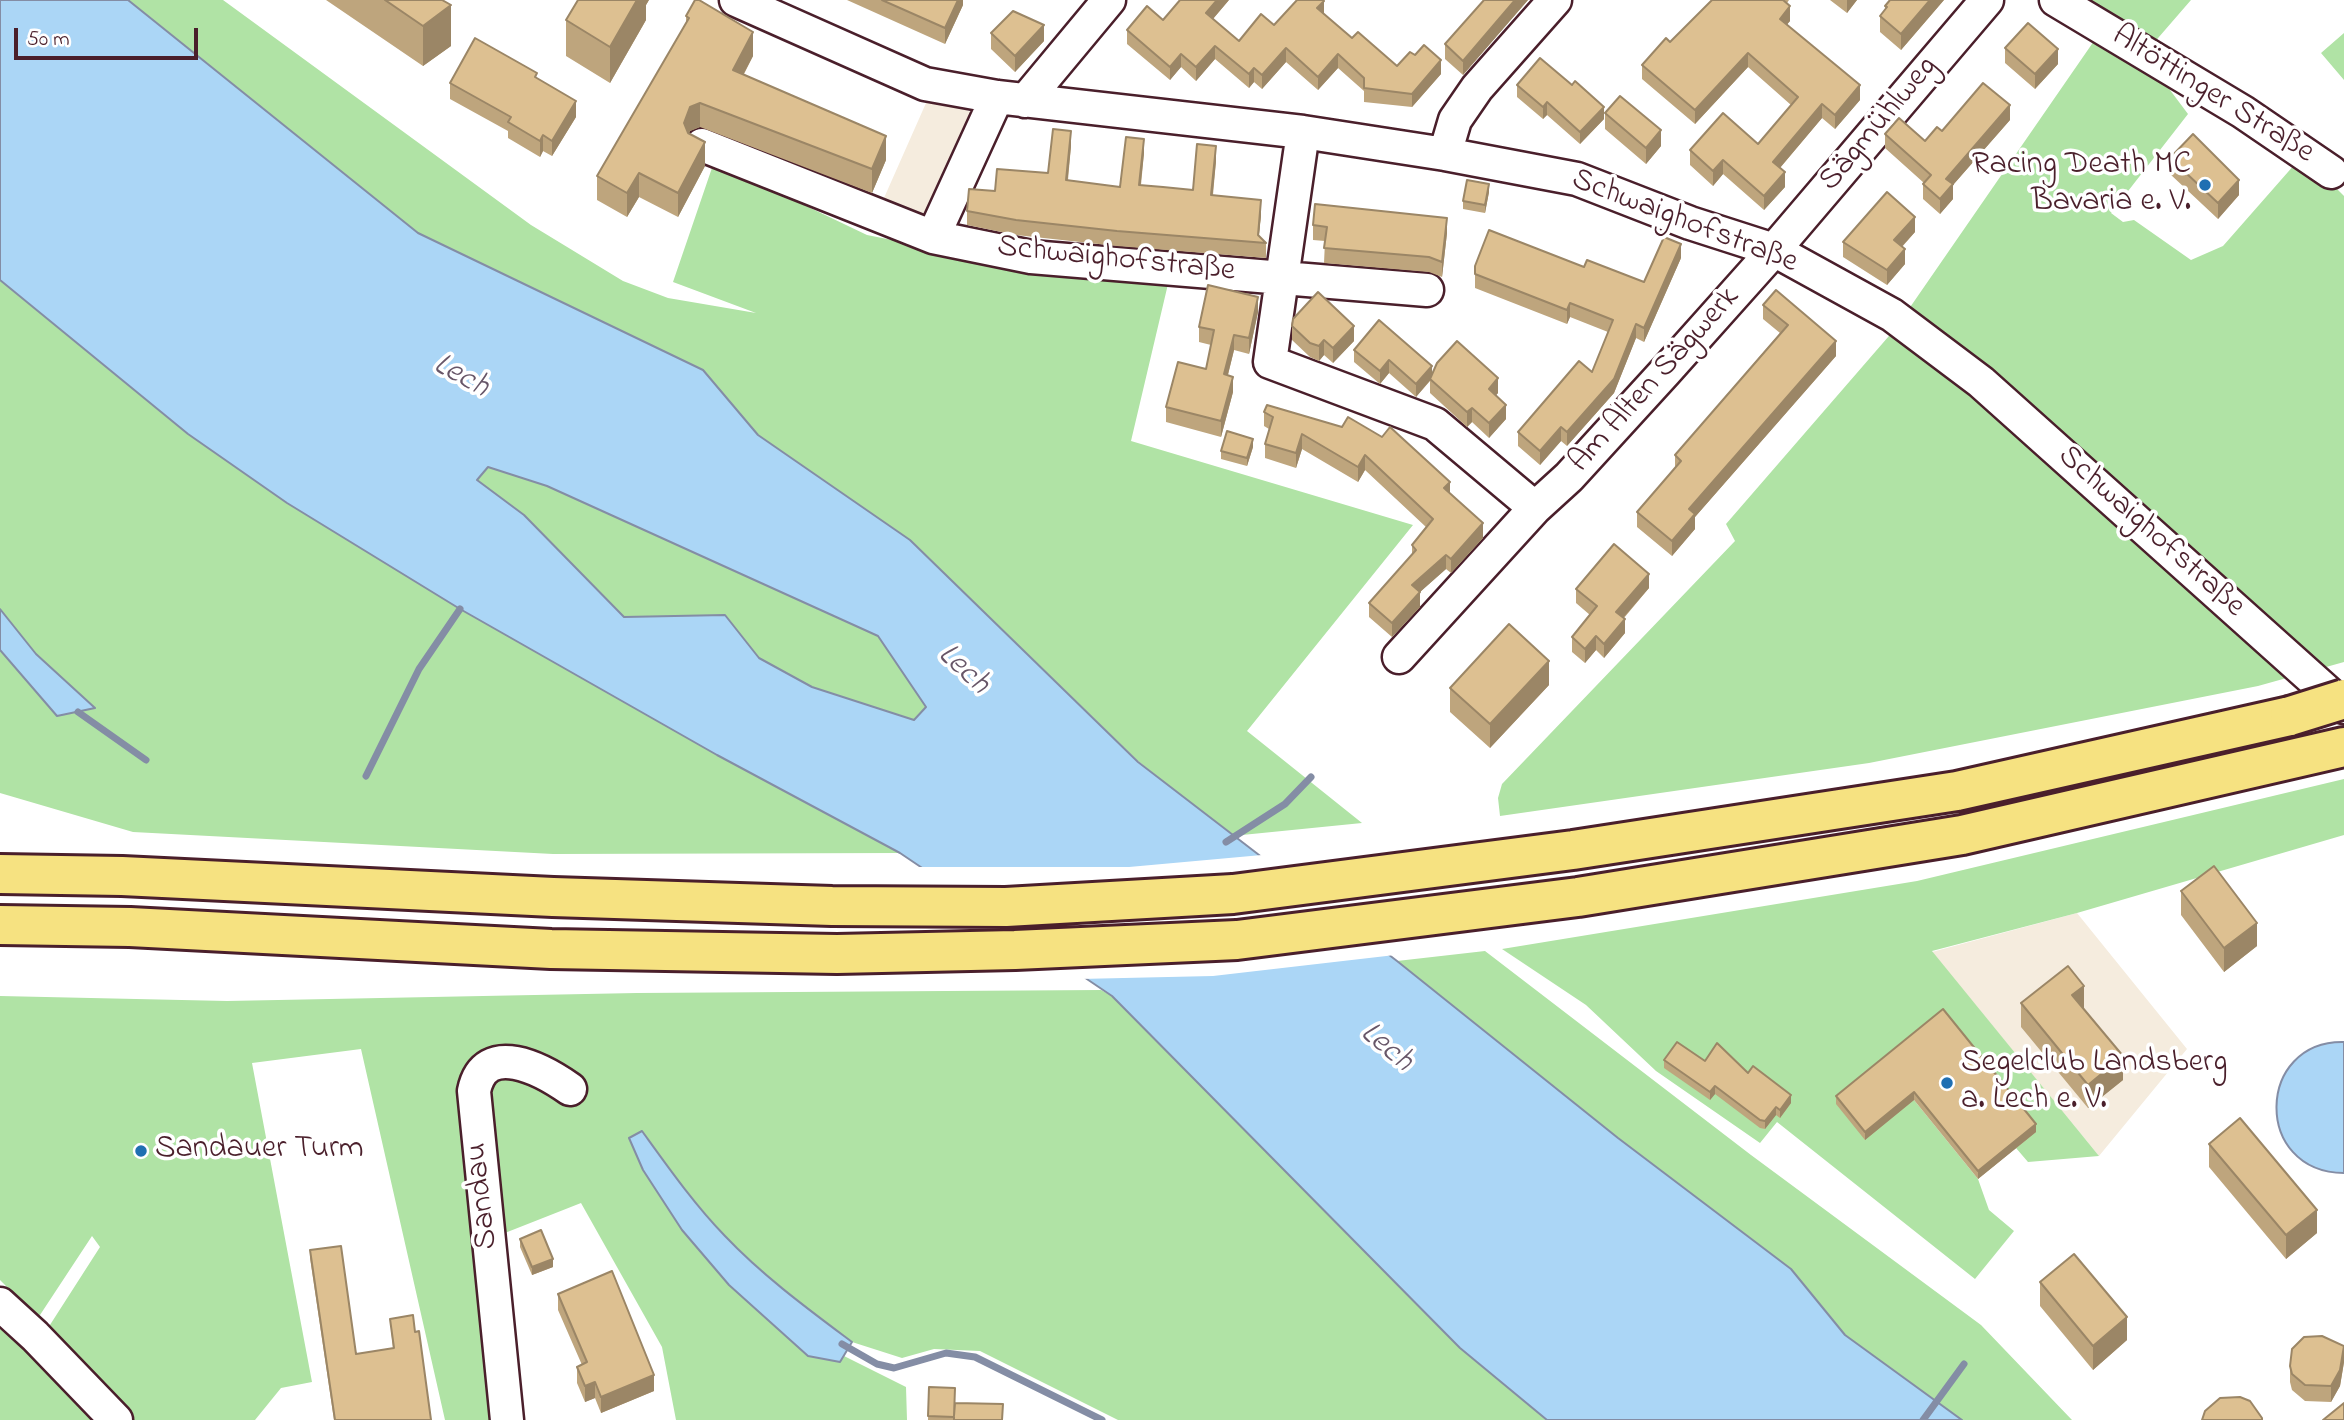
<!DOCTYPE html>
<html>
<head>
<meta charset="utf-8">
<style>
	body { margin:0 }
	#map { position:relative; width:2344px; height:1420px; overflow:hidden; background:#fff; font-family:"Indie Flower",sans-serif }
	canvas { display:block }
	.scale { position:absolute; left:14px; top:28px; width:184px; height:32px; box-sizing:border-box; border:4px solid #4a1f2b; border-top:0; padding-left:9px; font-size:21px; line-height:24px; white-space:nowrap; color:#4a1f2b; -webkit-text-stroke:5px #fff; paint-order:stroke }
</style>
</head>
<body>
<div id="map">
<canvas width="2344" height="1420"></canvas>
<div class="scale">50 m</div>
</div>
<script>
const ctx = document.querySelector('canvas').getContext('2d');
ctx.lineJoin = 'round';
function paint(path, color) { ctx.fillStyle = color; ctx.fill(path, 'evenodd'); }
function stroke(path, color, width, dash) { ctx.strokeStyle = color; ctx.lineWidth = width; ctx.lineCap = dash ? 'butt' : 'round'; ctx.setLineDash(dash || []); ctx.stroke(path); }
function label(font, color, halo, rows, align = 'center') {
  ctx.font = font + ' "Indie Flower",sans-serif'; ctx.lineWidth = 7; ctx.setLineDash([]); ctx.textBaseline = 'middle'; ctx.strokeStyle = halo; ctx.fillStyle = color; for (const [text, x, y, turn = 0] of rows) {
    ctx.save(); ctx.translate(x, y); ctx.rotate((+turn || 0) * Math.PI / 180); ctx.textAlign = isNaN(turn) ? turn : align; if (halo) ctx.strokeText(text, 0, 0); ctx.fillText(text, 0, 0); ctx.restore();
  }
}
paint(new Path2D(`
	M930,94L982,117L932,230L880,207Z
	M2077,913L2187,1049L2099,1156L1932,952Z`), '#f5ecde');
paint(new Path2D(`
	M128,0H223L531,225L623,281L668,298L756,313L673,282L714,162L867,235L1029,267L1168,284L1131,441L1413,525L1247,731L1362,823L1232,836L1138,761L910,540L758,435L703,370L418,233Z
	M2075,0H2191L2152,45Z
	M2344,33V80L2321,53Z
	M2094,41L2167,86L2188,114L2111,213L2123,222L2134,220L2191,260L2223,246L2295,164L2321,173L2344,196V662L2258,686L1869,763L1500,816L1498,798L1502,784L1735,541L1726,524L1895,329Z
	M0,280L188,434L460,609L717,755L900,853L553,854L133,832L0,793V650L57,716L94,708L36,654L0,609Z
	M487,467L547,486L879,636L927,707L914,720L812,687L759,658L725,615L624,617L524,515L476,479Z
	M2344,779V835L2077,913L1932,951L2099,1156L2028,1162L2016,1148L2035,1131L1943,1017L1914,1100L1978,1179L1989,1210L2014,1231L1975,1279L1777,1122L1760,1143L1656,1071L1586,1005L1502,949L1917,881Z
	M1485,951L1751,1155L1981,1325L2072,1420H1962L1845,1335L1791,1269L1618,1138L1397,961Z
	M1101,990L1112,996L1460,1348L1547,1420H1118L980,1351L934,1349L902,1358L852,1342L782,1290L725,1236L684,1189L643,1170L682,1230L729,1285L808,1356L840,1362L844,1356L906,1387L907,1420H676L662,1347L581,1203L482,1242L500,1420H445L361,1049L252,1063L312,1382L281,1388L255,1420H134L48,1328L100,1247L92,1236L40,1315L34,1314L0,1280V996L227,1001L637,993Z
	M0,1323L98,1420H0Z`), '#b0e3a5');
const water = new Path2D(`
	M0,0H128L418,233L703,370L758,435L910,540L1138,762L1397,961L1618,1138L1791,1269L1845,1335L1962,1420H1547L1460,1348L1112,996L900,853L717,755L460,609L287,503L188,434L0,280ZM488,467L547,486L878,636L926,707L914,720L812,687L759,658L725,615L624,617L524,515L477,480Z
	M0,609L36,654L95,708L57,716L0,650Z
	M2344,1042V1173C2252,1172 2256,1040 2344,1042Z
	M642,1131C668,1167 694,1204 725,1236C763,1276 808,1309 852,1342L840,1362L808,1356L729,1285L682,1230L643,1170L629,1138Z`);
paint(water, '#abd6f6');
stroke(water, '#848da5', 2);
paint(new Path2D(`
	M1262,855L1395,955L1213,976L1079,979L914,867H1129Z`), '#fff');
stroke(new Path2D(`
	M78,712L146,760
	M366,776L419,669L460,609
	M1226,842L1285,804L1311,777
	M842,1344L877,1364L894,1368L946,1353L975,1357L1102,1420
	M1923,1420L1964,1364`), '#848da5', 7);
const minor = new Path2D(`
	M736,0L925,84L997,97L1303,132L1445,154L1577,179L1690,223L1774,250L1892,315L1981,382L2344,707
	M2056,0L2243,112L2331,172
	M1025,101L1109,0
	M1303,132L1270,362L1435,424L1535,508
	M702,145L933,237L1031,257L1427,290
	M1445,154L1455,120L1477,88L1555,0
	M933,237L997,97
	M1399,657L1535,508L1569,477L1665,372L1774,250L1987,0
	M0,1304L35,1336L116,1420
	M507,1420L474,1091C485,1038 543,1070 570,1089`);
const highway = new Path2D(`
	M0,874L122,876L553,897L832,906L1006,907L1233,894L1573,850L1957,791L2290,716
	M0,925L130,927L551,949L837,954L1015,950L1237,940L1578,897L1962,835L2344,747`);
stroke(minor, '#4a1f2b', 37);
stroke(highway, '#4a1f2b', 44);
stroke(minor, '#fff', 32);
stroke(highway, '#f6e281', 38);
const highwayBridge = new Path2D(`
	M2290,716L2344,699`);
stroke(highwayBridge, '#4a1f2b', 44, []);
stroke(highwayBridge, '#f6e281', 38);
paint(new Path2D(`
	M326,0H442L451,46L423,66Z
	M649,0L646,5V20L610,83L566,56V20Z
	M847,0H963V5L945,44Z
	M1229,0L1213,19L1239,41L1274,25L1324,14L1352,38L1397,66L1441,74L1412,107L1364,102V91L1338,68L1318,90L1286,62L1262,89L1254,82L1249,88L1215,59L1196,81L1181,67L1170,80L1127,44V30Z
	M1484,0H1528L1463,75L1445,59V44Z
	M1712,0H1789L1787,3L1790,21L1787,24L1860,100L1835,129L1822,118L1780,168L1785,187L1764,210L1723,174L1713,186L1690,165V150L1758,144L1791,105L1748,67L1695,124L1642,79V65L1670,42Z
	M1830,0H1857L1847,13Z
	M1944,0L1901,50L1880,32V16L1885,10V6Z
	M686,16L753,56L744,74L886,160L872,193L700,127L690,131L689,133L705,166L678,217L639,197L627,217L597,200V176L686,23Z
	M991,33L1044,41L1015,72L991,49Z
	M2005,48L2058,64L2035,89L2005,63Z
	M537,78L576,117L552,156L543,151L540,157L508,138V131L450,99V83Z
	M1517,85H1572L1604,119L1580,144L1547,115L1543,119L1517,97Z
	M1605,113L1661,146L1646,164L1605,129Z
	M2010,120L1953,185V199L1940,214L1923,199V184L1924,183L1885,148V134L1925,141L1942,131Z
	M1071,146L1068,180L1120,187L1144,153L1141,185L1193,190L1216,161L1213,195L1261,215L1259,236L1266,243V258L1117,246L1016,235L967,225V211L995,191L1048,173Z
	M2170,158L2239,195L2218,219L2170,174Z
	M1489,192L1485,213L1463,209V201Z
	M1313,225L1447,233L1442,277L1429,272L1324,263L1325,241L1313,240Z
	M1915,232L1902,247L1905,264L1887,285L1843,257V242Z
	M1681,258L1644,342L1636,338L1614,393L1567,446L1561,441L1540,465L1518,446V432L1592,372L1608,332L1570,317L1567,324L1475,288V266L1644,282Z
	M1763,305L1836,356L1695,517V529L1672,556L1637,527V512L1675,468V455L1780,333L1763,319Z
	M1258,312L1249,354L1234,350L1228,375L1233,392L1221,437L1166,422V407L1206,369L1211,345L1199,342V327Z
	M1292,326L1354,341L1333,363L1324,355L1319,361L1310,357L1292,340Z
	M1354,350L1498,393L1496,395L1506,419L1489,438L1472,422L1467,427L1430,393V381L1416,397L1389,373L1380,384L1354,362Z
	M1267,405L1450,494L1483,538L1451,573L1446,569L1420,592V607L1392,637L1369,617V603L1412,555V545L1426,527L1365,470L1358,482L1302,449L1296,468L1265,458V444L1269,429L1264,426V412Z
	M1253,447L1247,466L1221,459V451Z
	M1649,588L1624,618L1625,633L1604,658L1596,650L1585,663L1572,652V637L1590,615L1576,603V589Z
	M1549,685L1490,748L1450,712V688Z
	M2181,891L2257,946L2224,972L2181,915Z
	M2021,1003L2084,1009L2123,1080L2088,1108L2021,1027Z
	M1943,1009L2036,1132L1978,1179L1914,1100L1865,1140L1836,1104V1096Z
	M1664,1060L1748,1073L1791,1103L1780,1118L1776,1115L1765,1129L1760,1128L1715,1094L1710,1100L1664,1068Z
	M2209,1144L2317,1233L2286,1259L2209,1167Z
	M520,1239L553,1267L532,1275L520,1247Z
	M310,1250L356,1354L393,1349L390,1319L415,1332L431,1420H334L310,1258Z
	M2040,1282L2127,1340L2093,1370L2040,1306Z
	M558,1294L654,1391L601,1413L595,1398L585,1402L577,1383V1367L582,1365L558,1310Z
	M2344,1346V1362L2340,1386L2331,1402L2305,1401L2292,1390L2290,1382V1366Z
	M929,1387L955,1403L1003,1420H928Z`), '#bea57d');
paint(new Path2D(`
	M637,0H649L646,5V20L610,83V47Z
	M958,0H963V5L945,44V28Z
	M1217,0H1229L1206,27V13Z
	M1515,0H1528L1463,75V61Z
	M1847,0H1857L1847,13Z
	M1930,0H1944L1901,50V34Z
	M1324,1V14L1317,8Z
	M451,5V46L423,66V26Z
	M1790,6V21L1780,33V19Z
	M1044,25V41L1015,72V56Z
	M753,32V56L733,94V70Z
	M1215,46V59L1196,81V67Z
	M1286,48V62L1262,89V75Z
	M2058,49V64L2035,89V74Z
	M1748,53V67L1695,124V110Z
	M1181,54V67L1170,80V67Z
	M1338,54V68L1318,90V77Z
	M1441,60V74L1412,107V94Z
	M1254,68V82L1249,88V74Z
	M1860,85V100L1835,129V115Z
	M576,101V117L552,156V141Z
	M1547,102V115L1543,119V107Z
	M700,103V127L690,131L684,147V123L690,107Z
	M1822,104V118L1773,176V162Z
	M2010,105V120L1953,185V199L1940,214V199L1946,179Z
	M1604,107V119L1580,144V132Z
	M1661,130V146L1646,164V148Z
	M1071,131V146L1066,195V180Z
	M543,135V151L540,157V141Z
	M886,136V160L872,193V169Z
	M1144,139V153L1139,199V185Z
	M705,142V166L678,217V193Z
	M1216,146V161L1211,210V195Z
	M1723,160V174L1713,186V171Z
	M1785,172V187L1764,210V196Z
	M639,173V197L627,217V193Z
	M2239,180V195L2218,219V203Z
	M1489,184V192L1485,213V205Z
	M1261,200V215L1258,243V235Z
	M1915,217V232L1894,255V240Z
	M1447,218V233L1442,277V262Z
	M1681,244V258L1644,342V328Z
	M1905,249V264L1887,285V270Z
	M1258,297V312L1249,354V338Z
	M1570,303V317L1567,324V310Z
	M1636,324V338L1614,393L1567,446V432Z
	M1354,326V341L1333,363V348Z
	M1234,335V350L1224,390V374Z
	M1324,340V355L1319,361V346Z
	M1836,341V356L1695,517V529L1672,556V541L1689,509Z
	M1389,360V373L1380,384V371Z
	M1432,366V378L1416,397V384Z
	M1233,377V392L1221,437V421Z
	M1498,378V393L1489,403V389Z
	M1506,405V419L1489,438V423Z
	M1472,408V422L1467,427V412Z
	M1561,427V441L1540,465V451Z
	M1302,434V449L1296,468V453Z
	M1253,439V447L1247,466V458Z
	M1365,455V470L1358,482V467Z
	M1450,482V496L1444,488Z
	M1483,523V538L1451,573V559Z
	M1446,555V569L1420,592V607L1392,637V623L1412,585Z
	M1649,574V588L1616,626V612Z
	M1625,619V633L1604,658V644Z
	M1596,636V650L1585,663V649Z
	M1549,661V685L1490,748V724Z
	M2257,923V946L2224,972V948Z
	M2084,986V1009L2072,995Z
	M2123,1056V1080L2088,1108V1085Z
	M1715,1086V1094L1710,1100V1092Z
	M1914,1092V1100L1865,1140V1132Z
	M1791,1095V1103L1780,1118V1110Z
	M1776,1107V1115L1765,1129V1121Z
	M2036,1124V1132L1978,1179V1171Z
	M2317,1210V1233L2286,1259V1235Z
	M553,1259V1267L532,1275V1267Z
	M2127,1317V1340L2093,1370V1346Z
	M2344,1346V1362L2340,1386L2331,1402V1386Z
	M654,1375V1391L601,1413V1397Z
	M595,1382V1398L585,1402V1386Z`), '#9b8666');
const building = new Path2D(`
	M385,0H442L451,5L423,26Z
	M578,0H637L610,47L566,20Z
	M695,0H699L753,32L733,70L886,136L872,169L700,103L690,107L684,123L688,133L705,142L678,193L639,173L627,193L597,176L689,18L686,16Z
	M882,0H958L945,28Z
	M1180,0H1217L1206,13L1239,41L1261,14L1274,25L1297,0H1323L1324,1L1317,8L1352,38L1358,32L1397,66L1410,52L1415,55L1424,45L1441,60L1412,94L1364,88V78L1338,54L1318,77L1286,48L1262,75L1254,68L1249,74L1215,46L1196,67L1181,54L1170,67L1127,30L1147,6L1163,20Z
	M1484,0H1515L1463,61L1445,44Z
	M1712,0H1783L1790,6L1780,19L1860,85L1835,115L1822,104L1773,162L1785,172L1764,196L1723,160L1713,171L1690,150L1723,113L1758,144L1798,97L1748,53L1695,110L1642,65L1666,38L1670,42Z
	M1890,0H1930L1901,34L1880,16L1887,7L1885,6Z
	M1013,11L1044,25L1015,56L991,33Z
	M2028,23L2058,49L2035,74L2005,48Z
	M475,38L537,73L535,77L576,101L552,141L543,135L540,141L508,122L511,117L450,83Z
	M1540,58L1572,85L1575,81L1604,107L1580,132L1547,102L1543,107L1517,85Z
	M1983,83L2010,105L1946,179L1953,184L1940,199L1923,184L1931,175L1885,134L1899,118L1925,141L1937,127L1942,131Z
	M1620,96L1661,130L1646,148L1605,113Z
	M1053,129L1071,131L1066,180L1120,187L1126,137L1144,139L1139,185L1163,187L1193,190L1197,144L1216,146L1211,195L1261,200L1258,235L1266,243L1117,231L1016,220L967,211L969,189L995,191L997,169L1048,173Z
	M2193,134L2239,180L2218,203L2170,158Z
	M1467,180L1489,184L1485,205L1463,201Z
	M1887,192L1915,217L1894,240L1905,249L1887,270L1843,242Z
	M1315,204L1447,218L1442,262L1429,257L1324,248L1327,227L1313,225Z
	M1489,230L1584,267L1587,260L1644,282L1664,237L1681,244L1644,328L1636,324L1614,379L1567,432L1561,427L1540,451L1518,432L1579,361L1592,372L1613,320L1570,303L1567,310L1475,274V266Z
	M1208,285L1258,297L1249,338L1234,335L1224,374L1233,377L1221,421L1166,407L1178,362L1206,369L1214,330L1199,327Z
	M1776,290L1836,341L1689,509L1695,514L1672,541L1637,512L1681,461L1675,455L1788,325L1763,305Z
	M1318,292L1354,326L1333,348L1324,340L1319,346L1310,343L1292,326L1293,319Z
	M1379,320L1432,366L1416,384L1389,360L1380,371L1354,350Z
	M1457,341L1498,378L1489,389L1506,405L1489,423L1472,408L1467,412L1430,379L1437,363Z
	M1267,405L1342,427L1348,417L1382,437L1390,427L1450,482L1444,488L1483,523L1451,559L1446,555L1412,585L1420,592L1392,623L1369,603L1416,550L1412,545L1433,519L1365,455L1358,467L1302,434L1296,453L1265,444L1273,417L1264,412Z
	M1227,431L1253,439L1247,458L1221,451Z
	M1614,544L1649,574L1616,612L1625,619L1604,644L1596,636L1585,649L1572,637L1597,606L1576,589Z
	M1509,624L1549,661L1490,724L1450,688Z
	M2214,866L2257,923L2224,948L2181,891Z
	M2068,966L2084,986L2072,995L2123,1056L2088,1085L2021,1003Z
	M1943,1009L2036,1124L1978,1171L1914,1092L1865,1132L1836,1096Z
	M1677,1042L1705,1061L1717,1043L1748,1073L1753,1066L1791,1095L1780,1110L1776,1107L1765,1121L1760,1120L1715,1086L1710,1092L1664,1060Z
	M2240,1118L2317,1210L2286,1235L2209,1144Z
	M541,1230L553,1259L532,1267L520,1239Z
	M341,1246L356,1354L394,1348L390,1319L413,1315L415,1332L419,1331L431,1420H335L310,1250Z
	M2074,1254L2127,1317L2093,1346L2040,1282Z
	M612,1271L654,1375L601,1397L595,1382L585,1386L577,1367L587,1362L558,1294Z
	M2322,1336L2344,1346L2340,1370L2331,1386L2305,1385L2292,1374L2290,1366L2292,1349L2304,1337Z
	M929,1387L955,1388L954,1416L955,1403L1003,1404L1002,1420H954V1417L928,1416Z
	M2240,1397L2250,1401L2262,1418V1420H2202L2205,1411L2220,1398Z
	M2344,1403V1420H2323Z`);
paint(building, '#ddc091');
stroke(building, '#9b8666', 2);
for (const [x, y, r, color] of [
	[2205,185,7,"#1f6fb2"],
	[1947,1083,7,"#1f6fb2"],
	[141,1151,7,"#1f6fb2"]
]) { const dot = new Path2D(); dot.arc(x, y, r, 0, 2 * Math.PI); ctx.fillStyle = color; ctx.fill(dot); stroke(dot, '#fff', 2.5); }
label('32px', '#4a1f2b', '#fff', [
	["Altöttinger Straße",2212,96,32],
	["Sägmühlweg",1880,125,-50],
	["Schwaighofstraße",1684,223,21],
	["Schwaighofstraße",1116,261,6],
	["Am Alten Sägwerk",1656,381,-48],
	["Schwaighofstraße",2150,533,42],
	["Sandau",484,1196,-96]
]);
label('32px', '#4a1f2b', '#fff', [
	["Racing Death MC",2191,167,"right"],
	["Bavaria e. V.",2191,204,"right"],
	["Segelclub Landsberg",1961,1065],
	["a. Lech e. V.",1961,1102],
	["Sandauer Turm",155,1151]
], 'left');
label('italic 33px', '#675668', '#fff', [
	["Lech",460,378,29],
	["Lech",962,671,43],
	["Lech",1385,1049,40]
]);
</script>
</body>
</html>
